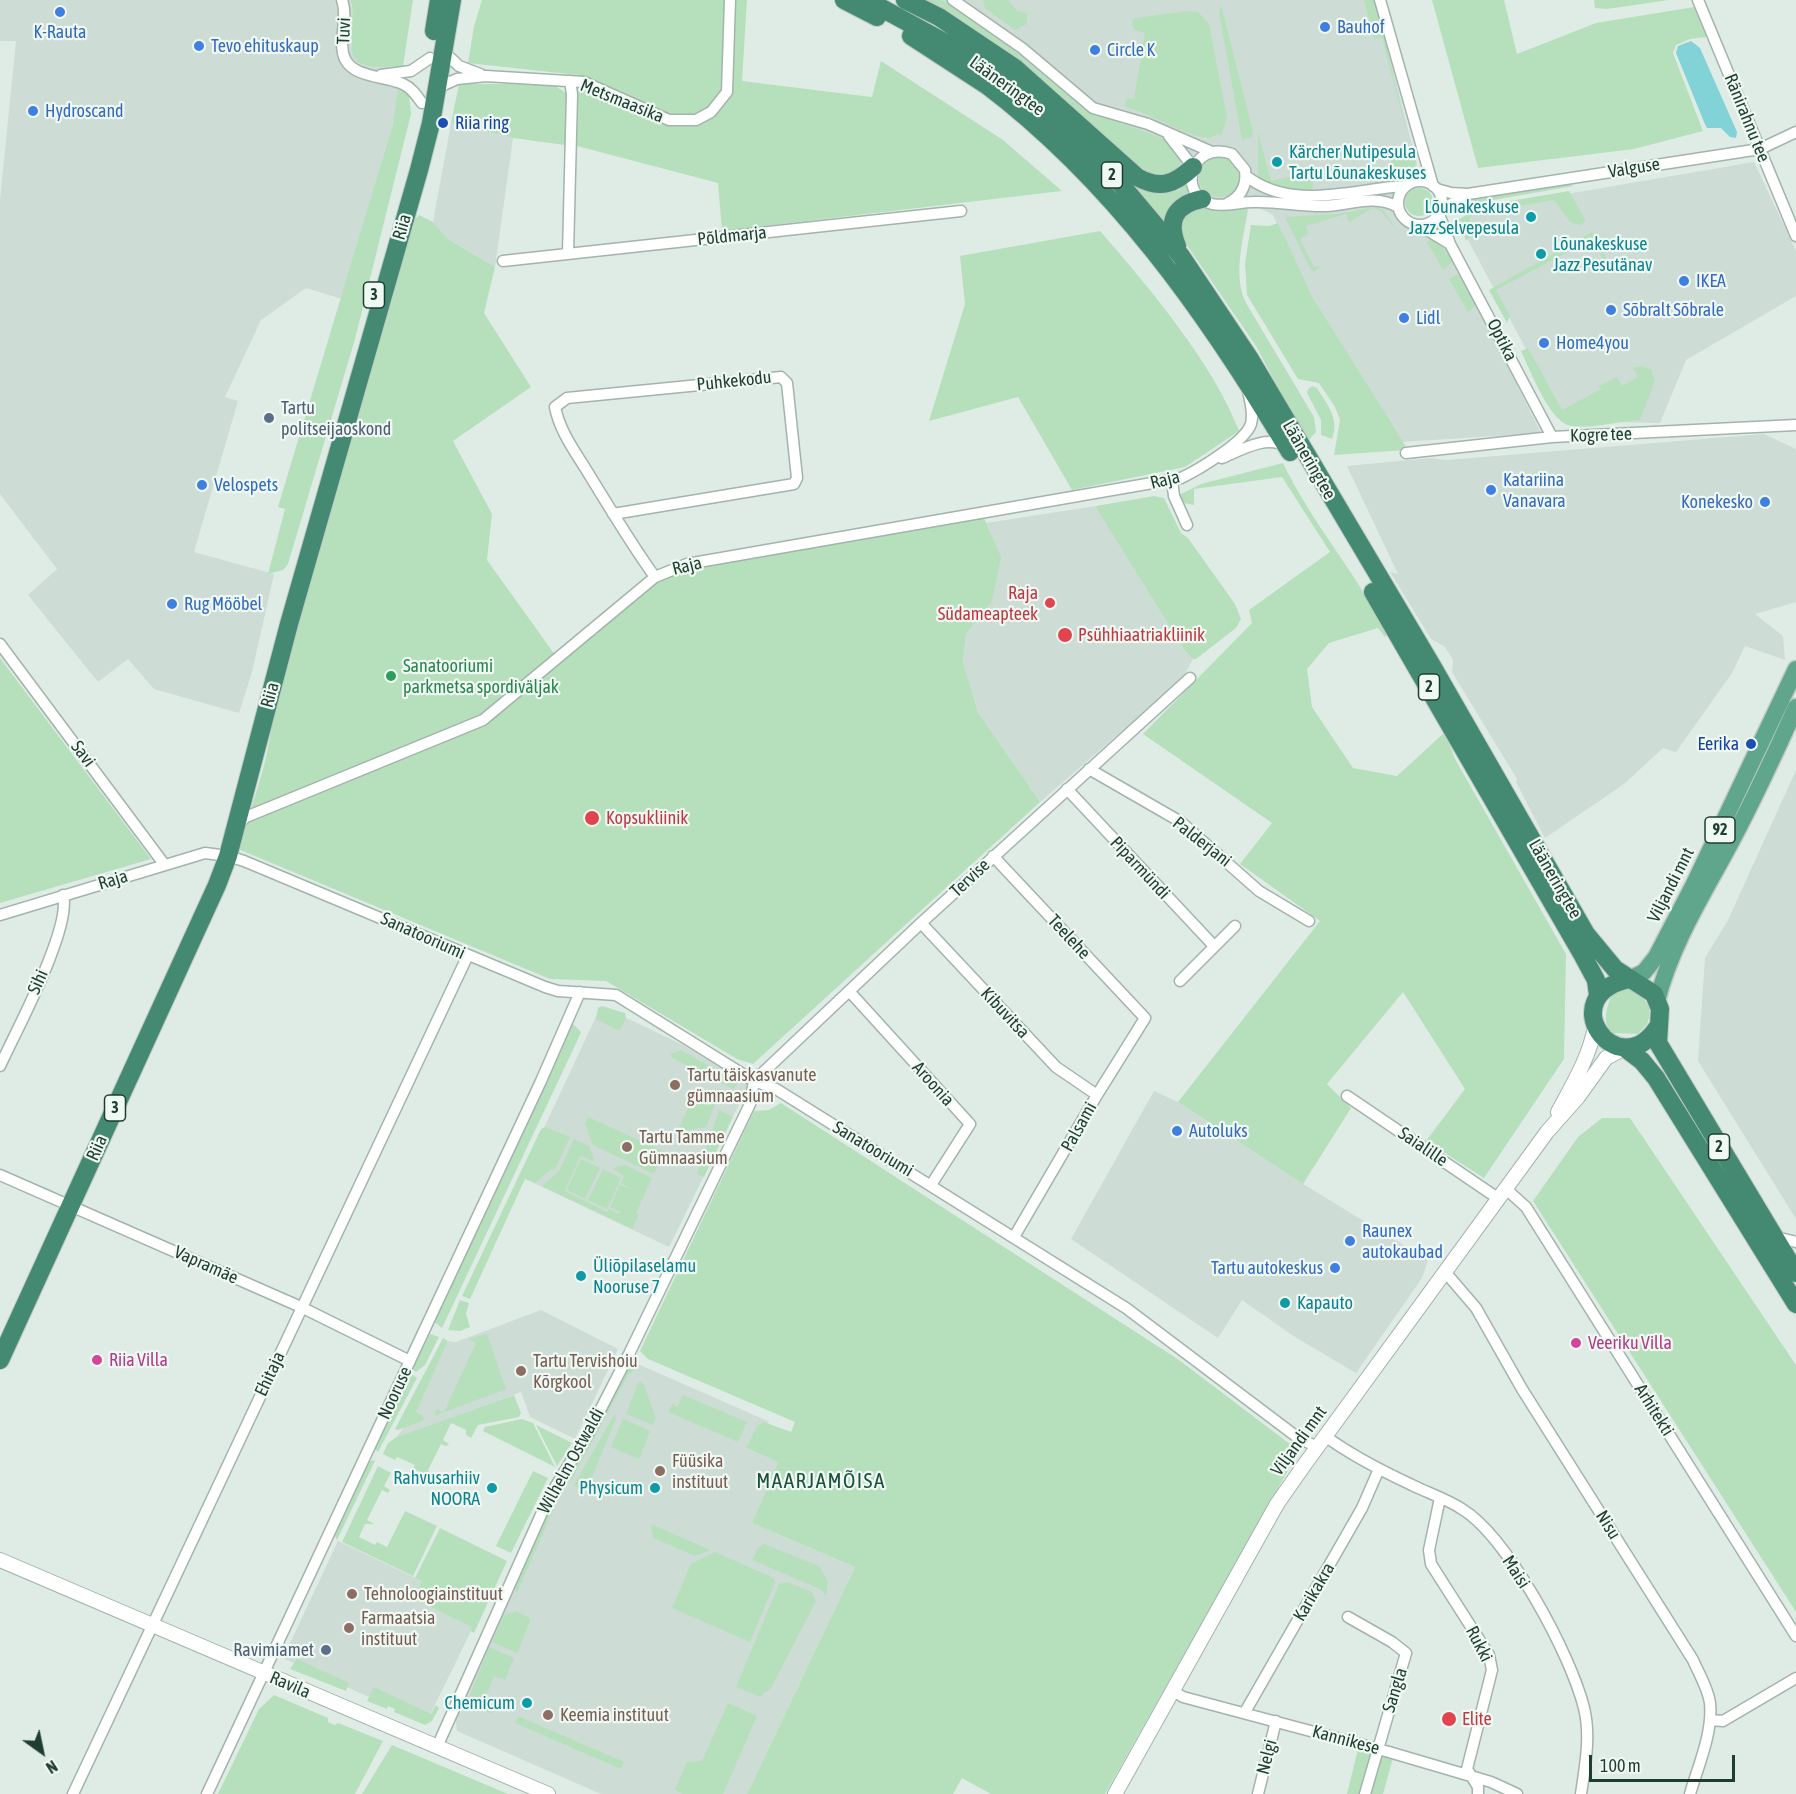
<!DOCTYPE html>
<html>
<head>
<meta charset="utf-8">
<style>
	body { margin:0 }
	#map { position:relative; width:1796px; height:1794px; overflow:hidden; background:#dfece5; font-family:"Asap Condensed",sans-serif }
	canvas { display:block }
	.north { position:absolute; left:12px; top:1722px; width:60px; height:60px; -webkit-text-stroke:4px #f0f8f3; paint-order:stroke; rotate:147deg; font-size:16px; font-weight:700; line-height:24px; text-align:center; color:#1f3e32 }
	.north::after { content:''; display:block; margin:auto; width:21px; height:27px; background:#1f3e32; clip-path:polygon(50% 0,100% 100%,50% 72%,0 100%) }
	.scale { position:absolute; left:1589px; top:1755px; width:146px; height:27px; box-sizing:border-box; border:3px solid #1f3e32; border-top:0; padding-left:8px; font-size:18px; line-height:21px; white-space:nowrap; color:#1f3e32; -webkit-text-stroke:4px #f0f8f3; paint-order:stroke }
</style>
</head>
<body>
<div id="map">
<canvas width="1796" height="1794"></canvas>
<div class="north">N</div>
<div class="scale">100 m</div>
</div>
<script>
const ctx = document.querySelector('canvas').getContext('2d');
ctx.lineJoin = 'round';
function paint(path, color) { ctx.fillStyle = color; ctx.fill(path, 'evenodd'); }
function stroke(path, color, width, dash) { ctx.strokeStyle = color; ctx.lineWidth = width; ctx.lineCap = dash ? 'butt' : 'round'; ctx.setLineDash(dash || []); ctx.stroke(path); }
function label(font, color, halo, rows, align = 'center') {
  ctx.font = font + ' "Asap Condensed",sans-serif'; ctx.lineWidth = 4.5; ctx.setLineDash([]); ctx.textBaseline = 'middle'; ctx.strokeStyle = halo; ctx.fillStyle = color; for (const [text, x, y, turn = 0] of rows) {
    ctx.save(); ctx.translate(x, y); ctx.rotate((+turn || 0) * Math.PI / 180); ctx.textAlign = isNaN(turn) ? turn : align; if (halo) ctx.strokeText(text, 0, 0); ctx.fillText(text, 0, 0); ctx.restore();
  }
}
paint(new Path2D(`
	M0,0H350L354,16L351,43L355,59L362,65L403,66L394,120L342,299L306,288L261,320L225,397L238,401L194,552L274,574L252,672L239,713L154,689L128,659L98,682L28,595L57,569L0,494V200L16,41H0Z
	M942,0H1375L1417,164L1414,173L1400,184L1394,198V214L1403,225L1425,233L1442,243L1455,262L1541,433L1402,442L1313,298L1273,215L1258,207L1202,206L1179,170L1123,123L1084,109L992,34Z
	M451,123L513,138L495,267L448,239L433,222Z
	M1754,162L1796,251V296L1686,360L1660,423L1564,421L1466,236L1473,210Z
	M1764,434L1796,449V602L1755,614L1783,636L1785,660L1745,646L1732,673L1676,752L1663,748L1624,784L1545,838L1516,782L1517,779L1452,672L1453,660L1445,647L1431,639L1390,572L1398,574L1347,466L1430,458L1447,460Z
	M1096,506L1185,651L1193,659L1183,678L1040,802L978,712L963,662L966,634L992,602L1000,557L986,523Z
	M1796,770V1219L1698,1061L1705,958L1728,920Z
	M601,1006L679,1043L749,1084L669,1247L521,1177Z
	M1154,1091L1178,1102L1303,1184L1428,1260L1422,1278L1356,1373L1295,1337L1242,1300L1218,1338L1071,1239Z
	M541,1310L618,1349L575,1439L530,1417L521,1392L395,1439L415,1413L448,1341L456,1342Z
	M631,1361L770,1422L757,1426L746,1448L778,1462L752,1523L855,1567L747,1794H601L457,1731L455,1713L552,1499Z
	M338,1541L422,1581L414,1599L473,1627L426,1723L283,1658Z`), '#cddcd4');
paint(new Path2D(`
	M350,0H413L403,66C391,66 376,68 364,65C341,59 359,18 350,0Z
	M482,0H747L742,81L872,97L881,61L1003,140L1062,191L722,231L718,183L577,146L578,75L468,63L474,26Z
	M916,0H942L951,5L1012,49L1084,109L1164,139L1181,156C1182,175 1166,175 1152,178Z
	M983,0H1008L1017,11L1027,13V24L1015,30L985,8Z
	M1364,0H1374L1377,7L1408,137L1382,38L1374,39Z
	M1432,0H1504L1517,54L1596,23L1694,7L1707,37L1690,39L1676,45L1673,53L1703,131L1634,149L1478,168Z
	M1594,0H1669L1607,9L1595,8Z
	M1221,5L1253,132L1252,137L1242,140L1219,12Z
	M1187,11L1198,12L1209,24L1227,118L1221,136L1218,134L1210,138C1181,135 1155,115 1126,107L1125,104L1127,98L1134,99L1145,33L1134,30L1132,21L1136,18Z
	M970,41L1158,193L1177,191L1186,185L1191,195L1165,223Z
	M459,84H552L566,93L565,145L513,138L451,123Z
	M398,90L406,91L409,95L411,114L355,339L288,564L283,570L268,574L285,509L278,507L393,124Z
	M1258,132L1271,181L1307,173C1313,176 1315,185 1312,190L1288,191L1258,180Z
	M1406,152L1415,158C1417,173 1407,182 1393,184L1390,175L1395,170L1386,171L1394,156Z
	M1199 177a20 20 0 1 1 40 0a20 20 0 1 1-40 0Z
	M1568,184L1574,186L1481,202L1458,213L1454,208L1467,200Z
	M1405 202a14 14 0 1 1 28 0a14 14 0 1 1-28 0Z
	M1569,191L1586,221L1580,225L1570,222L1554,200L1475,213L1470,218L1471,235L1466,241L1458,220L1481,206Z
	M1202,206L1248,209C1244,238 1232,274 1246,303L1314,417L1316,432L1307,442L1256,346L1180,235L1183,215Z
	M1377,207L1384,211L1398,232L1381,211L1373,208L1349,222L1346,214L1306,226L1308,234L1300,239L1314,267L1321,266L1314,272L1310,268L1285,217L1337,214Z
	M419,215L433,222L448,239L495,267L484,313L531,387L453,441L492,514L487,560L558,659L663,576L779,552L984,518L1001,557L992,602L966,634L963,662L978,712L1040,802L753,1064L737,1059L606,981L550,979L238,849C251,805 270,761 272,716L338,474L415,219Z
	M1278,223L1313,298L1405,445V450L1334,455L1340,420L1335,407L1319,383L1298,379L1247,295L1245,263L1251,225L1269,226Z
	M1100,231C1148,286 1213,363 1239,431L1185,467L1072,490L1018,397L929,421L965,304L960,256Z
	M1592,232L1610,266H1607L1592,239L1496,290L1510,316L1507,323L1489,290Z
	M1434,236L1453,261L1443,270L1427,242Z
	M1456,275L1462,276L1477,305L1468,312L1449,279Z
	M1528,348L1562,410L1601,389L1599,386L1617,377L1622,386L1638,377L1633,368L1642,366L1651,370L1655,381L1640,420C1618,421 1594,429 1571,426C1550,423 1530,370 1521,351Z
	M1313,386L1317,388C1327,404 1340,419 1332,439L1321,435V420L1307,393L1308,389Z
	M1283,463C1312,524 1358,574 1387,635L1385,637L1378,628L1329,643L1307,669L1312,707L1353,768L1397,776L1445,732L1455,759L1566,954L1564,1059L1484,1178L1426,1141L1465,1089L1403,992L1327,1084L1351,1108L1303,1184L1178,1102L1320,921L1240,864L1272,823L1143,734L1252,623L1249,610L1330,552L1282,477L1194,489V505L1184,503L1179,495L1201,484Z
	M1154,496L1164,498L1181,533L1188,538L1235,604L1241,619L1236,628L1196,659H1193L1185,651L1097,509L1096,506Z
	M0,658L151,859L0,903Z
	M1629,988C1644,998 1655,1005 1647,1024L1638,1034L1610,1033C1603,1019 1606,1011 1611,996Z
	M602,1006L625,1013L626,1017L621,1029L617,1030L596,1019L598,1008Z
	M572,1023L581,1032L579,1037L442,1328L433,1321Z
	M681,1050L735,1081V1075L740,1079L734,1089L671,1057V1054Z
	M718,1088L721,1090L706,1127L683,1131L678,1129L693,1099L709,1106Z
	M781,1103L1179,1360L1299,1451L1105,1794H991L962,1778L953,1794H747L855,1567L752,1523L778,1462L746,1448L757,1426L764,1422L791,1432L795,1422L648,1359L640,1351L754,1111L769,1110Z
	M719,1110L733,1117L704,1177L697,1174Z
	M588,1117L687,1162L682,1167L665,1159L663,1163L660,1162L654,1174L593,1145L585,1123Z
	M1602,1118H1630L1796,1365V1612L1533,1201L1578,1137Z
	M545,1127L570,1137L555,1169L550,1170L535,1183L525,1179L470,1299L462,1296L541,1129Z
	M574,1139L589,1146L594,1159L593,1161L580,1156L565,1191L607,1212L609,1209L619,1214L620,1212L610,1207L620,1185L632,1189L621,1183L624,1176L613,1168L625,1165L652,1178L636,1213L639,1215L632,1229L542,1186L559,1171Z
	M581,1159L600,1168L585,1199L567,1190Z
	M603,1169L621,1178L607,1209L588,1200Z
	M460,1300L469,1303L466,1314L470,1327L460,1331L448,1330Z
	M430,1334L439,1337L425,1365L416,1372L412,1369Z
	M487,1334L506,1389L434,1416L437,1409L444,1412L476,1343L469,1339Z
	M443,1338L448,1341L416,1412L423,1416L424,1420L398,1430L395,1429Z
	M633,1366H639L628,1375L571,1481L564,1482L594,1433L627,1369Z
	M409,1375L412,1374L417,1378L378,1452L374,1448Z
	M639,1381L643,1383L656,1418L653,1425L626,1414Z
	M514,1395L521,1413L519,1417L478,1425L471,1438L466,1435V1430L451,1423L443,1440L449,1444L446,1446L441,1444L428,1470L433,1477L413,1469L415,1465L397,1457L395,1460L383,1454L388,1443L395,1438Z
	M683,1395L747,1422L738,1442L668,1412L672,1404L678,1407Z
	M614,1415L616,1419L588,1486L582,1490L574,1485Z
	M522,1419L533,1423L555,1467L483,1431L485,1427Z
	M623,1419L650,1431L639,1459L611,1447Z
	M536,1425L572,1443L557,1466Z
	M375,1460L374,1463L337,1540L334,1534L368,1462Z
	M378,1466L391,1473L384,1486L390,1490L388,1493L382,1490L367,1520L374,1524H365L359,1537L375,1545L377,1542L387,1547L405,1511L437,1526L413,1576L342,1542Z
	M533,1471L548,1478L511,1553L496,1546Z
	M554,1508L517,1593L514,1587L548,1511Z
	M651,1524L710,1550L695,1556L653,1538Z
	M440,1528L507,1561L474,1633L471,1631L472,1627L414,1599L422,1581L415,1578Z
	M764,1544L819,1566L828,1581L826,1596L822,1590L752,1560L758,1548Z
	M715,1552L774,1578L775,1582L750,1642L672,1608L691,1564Z
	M787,1582L812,1592L816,1601L770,1690L763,1693L761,1697L736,1687L779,1584Z
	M517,1611L531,1619L517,1653L492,1642L504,1615Z
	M489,1647L514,1658L505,1680L494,1676L484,1701L495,1706L492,1714L470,1704L468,1700Z
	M297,1659L349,1683L346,1691L290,1669Z
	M374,1687L431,1714L436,1705L439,1708L432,1721L425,1725L394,1712L395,1709L388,1706L387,1709L367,1701Z
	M274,1695L328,1718V1722L335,1725L338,1723L383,1741L355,1794H218L259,1709Z
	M728,1703L757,1716L723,1794H683L675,1790L687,1762L702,1761Z
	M518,1716L624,1762L621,1769L515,1723Z
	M392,1745L508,1794H362Z
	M1358,1749L1393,1758L1383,1794H1347Z`), '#b6e0bc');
paint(new Path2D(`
	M1691,41L1700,48L1737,132L1736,138L1730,137L1721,128H1707L1704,122L1676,53L1678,46Z`), '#81d3d7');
const minor = new Path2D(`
	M342,0C349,19 337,42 345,59C354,78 386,76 403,84C412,88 417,96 422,103
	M953,0L1022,48L1093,108L1148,124L1212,152
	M1380,0L1433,186
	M1698,0L1796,236
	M443,51L459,66L480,74
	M381,75L411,71L430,58
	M437,88L457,79L486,76L584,82L669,120H696L711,112L727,92L730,0
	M1169,136L1193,167
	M1246,176C1293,212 1351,189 1405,186
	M1398 203a22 22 0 1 1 44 0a22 22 0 1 1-44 0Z
	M1437,189L1451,193L1468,194L1441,210
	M1468,194L1760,149L1796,132
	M1228,203C1242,196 1247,185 1245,170L1232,154C1191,139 1176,195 1212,204C1225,207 1240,202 1253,202C1276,201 1299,206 1322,206C1348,206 1373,193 1398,207
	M1439,214L1450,244L1552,437
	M1419,225L1450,244
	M568,253L572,94L570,81
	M503,261L961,211
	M1406,453L1552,437L1796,425
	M1222,458C1241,450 1267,434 1287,447
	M1172,480L1174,496L1187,525
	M613,514L794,484L797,478L787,383L781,377L567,398L555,407C560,433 577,454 590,476C611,510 631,544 655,577
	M0,644L164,864
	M1089,769L1181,822L1259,891L1309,921
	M1067,789L1214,946
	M237,825L246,817L483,720L655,577L687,564L1181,478C1198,470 1245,442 1251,424C1254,413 1250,401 1248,391
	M993,856L1145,1018L1097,1095L1014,1237
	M0,915L205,853L228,856L244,861L545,987L558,991L616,995L754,1081L776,1089L1126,1308L1297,1437L1317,1447
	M921,923L1056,1067L1097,1095
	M1180,981L1235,926
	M849,991L970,1124L931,1185
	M0,1066C16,1031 72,928 63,895
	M1347,1096L1499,1199
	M0,1175L301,1307L410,1361
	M1506,1189L1526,1207L1796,1636
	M1776,1237L1796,1242
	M1446,1273L1476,1308L1522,1389L1693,1660C1699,1674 1708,1688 1710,1703C1713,1733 1698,1766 1690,1794
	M1325,1436C1352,1456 1382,1471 1412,1485C1428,1493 1447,1499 1462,1509C1508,1537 1571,1655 1584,1708C1591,1736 1585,1766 1581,1794
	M1440,1498L1429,1550L1431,1564L1489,1655L1492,1670L1467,1769L1478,1787V1794
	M1348,1617L1392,1642L1406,1653L1365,1794
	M1173,1691L1183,1697L1389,1752L1491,1782L1517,1794
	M1245,1712L1362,1508L1379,1469
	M1710,1720L1723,1721L1796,1678
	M437,1747L548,1499L590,1430L629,1354L750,1104L754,1081L921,923L1190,678
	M73,1794L468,955
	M207,1794L541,1081L580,992
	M1258,1794L1276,1721`);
const tertiary = new Path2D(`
	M1558,1112C1573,1084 1589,1058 1595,1027
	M0,1560L548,1794
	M1115,1794L1277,1504L1305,1464L1547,1132L1578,1097L1606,1058L1625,1048`);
const primary = new Path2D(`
	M1630,979L1644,972L1656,957L1693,886L1796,669
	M1657,1001C1673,938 1710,884 1739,827C1759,788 1778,747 1796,707`);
const trunk = new Path2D(`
	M844,0L877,17
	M867,0L951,46L1033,102L1119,182L1181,256L1250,359L1431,664L1586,934L1615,969L1654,994L1660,1009L1658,1043L1796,1273
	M905,0L939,17L1015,68L1137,177C1160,190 1175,184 1193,167
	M434,31L439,0
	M911,36L994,90
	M984,83C1114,181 1207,313 1290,452
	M1177,246C1167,221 1174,205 1202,199
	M1373,592L1582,954L1596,980L1598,995
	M1630,979C1551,995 1617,1087 1657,1028
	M1625,1048L1642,1061L1656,1078L1796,1304
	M0,1360L217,885L228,856L289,624L419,170L431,123L452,0`);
stroke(minor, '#a2b4ac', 13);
stroke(tertiary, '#a2b4ac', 16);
stroke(primary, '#c0c9c6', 19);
stroke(trunk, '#c0c9c6', 20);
stroke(minor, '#fff', 10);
stroke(tertiary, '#fff', 14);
stroke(primary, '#5fa68c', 16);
stroke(trunk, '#448a72', 18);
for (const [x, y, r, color] of [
	[60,12,6,"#3f7fe0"],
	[1325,27,6,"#3f7fe0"],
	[199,46,6,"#3f7fe0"],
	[1095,50,6,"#3f7fe0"],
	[33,111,6,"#3f7fe0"],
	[443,123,6,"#1a4fb4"],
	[1277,162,6,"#0f9aa8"],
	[1531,217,6,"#0f9aa8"],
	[1541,254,6,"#0f9aa8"],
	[1684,281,6,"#3f7fe0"],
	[1611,310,6,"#3f7fe0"],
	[1404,318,6,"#3f7fe0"],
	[1544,343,6,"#3f7fe0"],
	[269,418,6,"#5c6f8a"],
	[202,485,6,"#3f7fe0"],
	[1491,490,6,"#3f7fe0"],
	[1765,502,6,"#3f7fe0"],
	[1050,603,6,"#e0444e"],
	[172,604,6,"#3f7fe0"],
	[1065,635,8,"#e0444e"],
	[391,676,6,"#2e9e5b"],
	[1751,744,6,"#1a4fb4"],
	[592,818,8,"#e0444e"],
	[675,1085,6,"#8d6e63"],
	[1177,1131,6,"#3f7fe0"],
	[627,1147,6,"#8d6e63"],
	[1350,1241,6,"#3f7fe0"],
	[1335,1268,6,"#3f7fe0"],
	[581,1276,6,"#0f9aa8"],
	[1285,1303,6,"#0f9aa8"],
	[1576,1343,6,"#d1479c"],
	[97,1360,6,"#d1479c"],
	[521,1371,6,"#8d6e63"],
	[660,1471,6,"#8d6e63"],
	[492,1488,6,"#0f9aa8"],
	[655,1488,6,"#0f9aa8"],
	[352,1594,6,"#8d6e63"],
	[349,1628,6,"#8d6e63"],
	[326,1650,6,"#5c6f8a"],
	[527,1703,6,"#0f9aa8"],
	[548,1715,6,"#8d6e63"],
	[1449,1719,8,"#e0444e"]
]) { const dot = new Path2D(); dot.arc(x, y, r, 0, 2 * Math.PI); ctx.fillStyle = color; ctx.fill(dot); stroke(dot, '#f0f8f3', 2); }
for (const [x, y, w] of [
	[1112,175,21],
	[374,295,21],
	[1429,687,21],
	[1720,830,30],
	[115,1108,21],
	[1719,1147,21]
]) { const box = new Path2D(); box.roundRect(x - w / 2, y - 13, w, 26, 4.5); ctx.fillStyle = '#f0f8f3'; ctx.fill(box); stroke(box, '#1f3e32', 1.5); }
label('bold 16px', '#1f3e32', null, [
	["2",1112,175],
	["3",374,295],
	["2",1429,687],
	["92",1720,830],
	["3",115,1108],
	["2",1719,1147]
]);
label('18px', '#366cbe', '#f0f8f3', [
	["Bauhof",1337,27],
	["K-Rauta",60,32,"center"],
	["Tevo ehituskaup",211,46],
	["Circle K",1107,50],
	["Hydroscand",45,111],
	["IKEA",1696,281],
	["Sõbralt Sõbrale",1623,310],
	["Lidl",1416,318],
	["Home4you",1556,343],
	["Katariina",1503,480],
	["Vanavara",1503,501],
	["Velospets",214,485],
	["Konekesko",1753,502,"right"],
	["Rug Mööbel",184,604],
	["Autoluks",1189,1131],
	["Raunex",1362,1231],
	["autokaubad",1362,1252],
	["Tartu autokeskus",1323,1268,"right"]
], 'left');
label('18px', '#1f3e32', '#f0f8f3', [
	["Tuvi",344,31,-88],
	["Lääneringtee",1007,86,36],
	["Metsmaasika",622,101,22],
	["Ränirahnu tee",1747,118,68],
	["Valguse",1634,168,-9],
	["Riia",402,227,-74],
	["Põldmarja",732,236,-6],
	["Optika",1502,340,63],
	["Puhkekodu",734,381,-6],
	["Kogre tee",1601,435,-2],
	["Lääneringtee",1309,460,60],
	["Raja",1165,480,-14],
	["Raja",687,566,-14],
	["Riia",270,695,-75],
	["Savi",83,754,53],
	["Palderjani",1202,842,38],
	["Piparmündi",1140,868,47],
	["Tervise",970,878,-43],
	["Lääneringtee",1555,879,60],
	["Raja",113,880,-17],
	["Viljandi mnt",1671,885,-63],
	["Sanatooriumi",423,936,24],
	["Teelehe",1069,937,47],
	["Sihi",38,982,-66],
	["Kibuvitsa",1005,1013,47],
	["Aroonia",933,1084,48],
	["Palsami",1079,1127,-61],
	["Saialille",1423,1147,34],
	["Riia",97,1148,-66],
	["Sanatooriumi",873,1149,31],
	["Vapramäe",206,1265,24],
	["Ehitaja",270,1374,-65],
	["Nooruse",395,1393,-65],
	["Arhitekti",1654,1410,58],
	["Viljandi mnt",1299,1441,-54],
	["Wilhelm Ostwaldi",571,1461,-61],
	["Nisu",1608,1525,58],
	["Maisi",1516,1572,57],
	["Karikakra",1314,1592,-60],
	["Rukki",1479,1644,63],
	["Ravila",290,1685,23],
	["Sangla",1395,1690,-73],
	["Kannikese",1346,1740,15],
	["Nelgi",1267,1757,-76]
]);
label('18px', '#164399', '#f0f8f3', [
	["Riia ring",455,123],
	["Eerika",1739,744,"right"]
], 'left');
label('18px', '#0d838f', '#f0f8f3', [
	["Kärcher Nutipesula",1289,152],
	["Tartu Lõunakeskuses",1289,173],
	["Lõunakeskuse",1519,207,"right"],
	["Jazz Selvepesula",1519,228,"right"],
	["Lõunakeskuse",1553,244],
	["Jazz Pesutänav",1553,265],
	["Üliõpilaselamu",593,1266],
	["Nooruse 7",593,1287],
	["Kapauto",1297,1303],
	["Rahvusarhiiv",480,1478,"right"],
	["NOORA",480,1499,"right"],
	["Physicum",643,1488,"right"],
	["Chemicum",515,1703,"right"]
], 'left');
label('18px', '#4e5e75', '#f0f8f3', [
	["Tartu",281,408],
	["politseijaoskond",281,429],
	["Ravimiamet",314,1650,"right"]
], 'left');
label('18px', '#be3a42', '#f0f8f3', [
	["Raja",1038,593,"right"],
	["Südameapteek",1038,614,"right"],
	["Psühhiaatriakliinik",1078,635],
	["Kopsukliinik",606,818],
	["Elite",1462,1719]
], 'left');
label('18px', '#27864d', '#f0f8f3', [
	["Sanatooriumi",403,666],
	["parkmetsa spordiväljak",403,687]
], 'left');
label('18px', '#785e54', '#f0f8f3', [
	["Tartu täiskasvanute",687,1075],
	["gümnaasium",687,1096],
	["Tartu Tamme",639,1137],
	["Gümnaasium",639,1158],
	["Tartu Tervishoiu",533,1361],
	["Kõrgkool",533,1382],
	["Füüsika",672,1461],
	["instituut",672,1482],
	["Tehnoloogiainstituut",364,1594],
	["Farmaatsia",361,1618],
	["instituut",361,1639],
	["Keemia instituut",560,1715]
], 'left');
label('18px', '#b23c85', '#f0f8f3', [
	["Veeriku Villa",1588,1343],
	["Riia Villa",109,1360]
], 'left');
ctx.letterSpacing = '1.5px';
label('21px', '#19523d', '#f0f8f3', [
	["MAARJAMÕISA",821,1481]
]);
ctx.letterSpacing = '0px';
</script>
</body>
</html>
